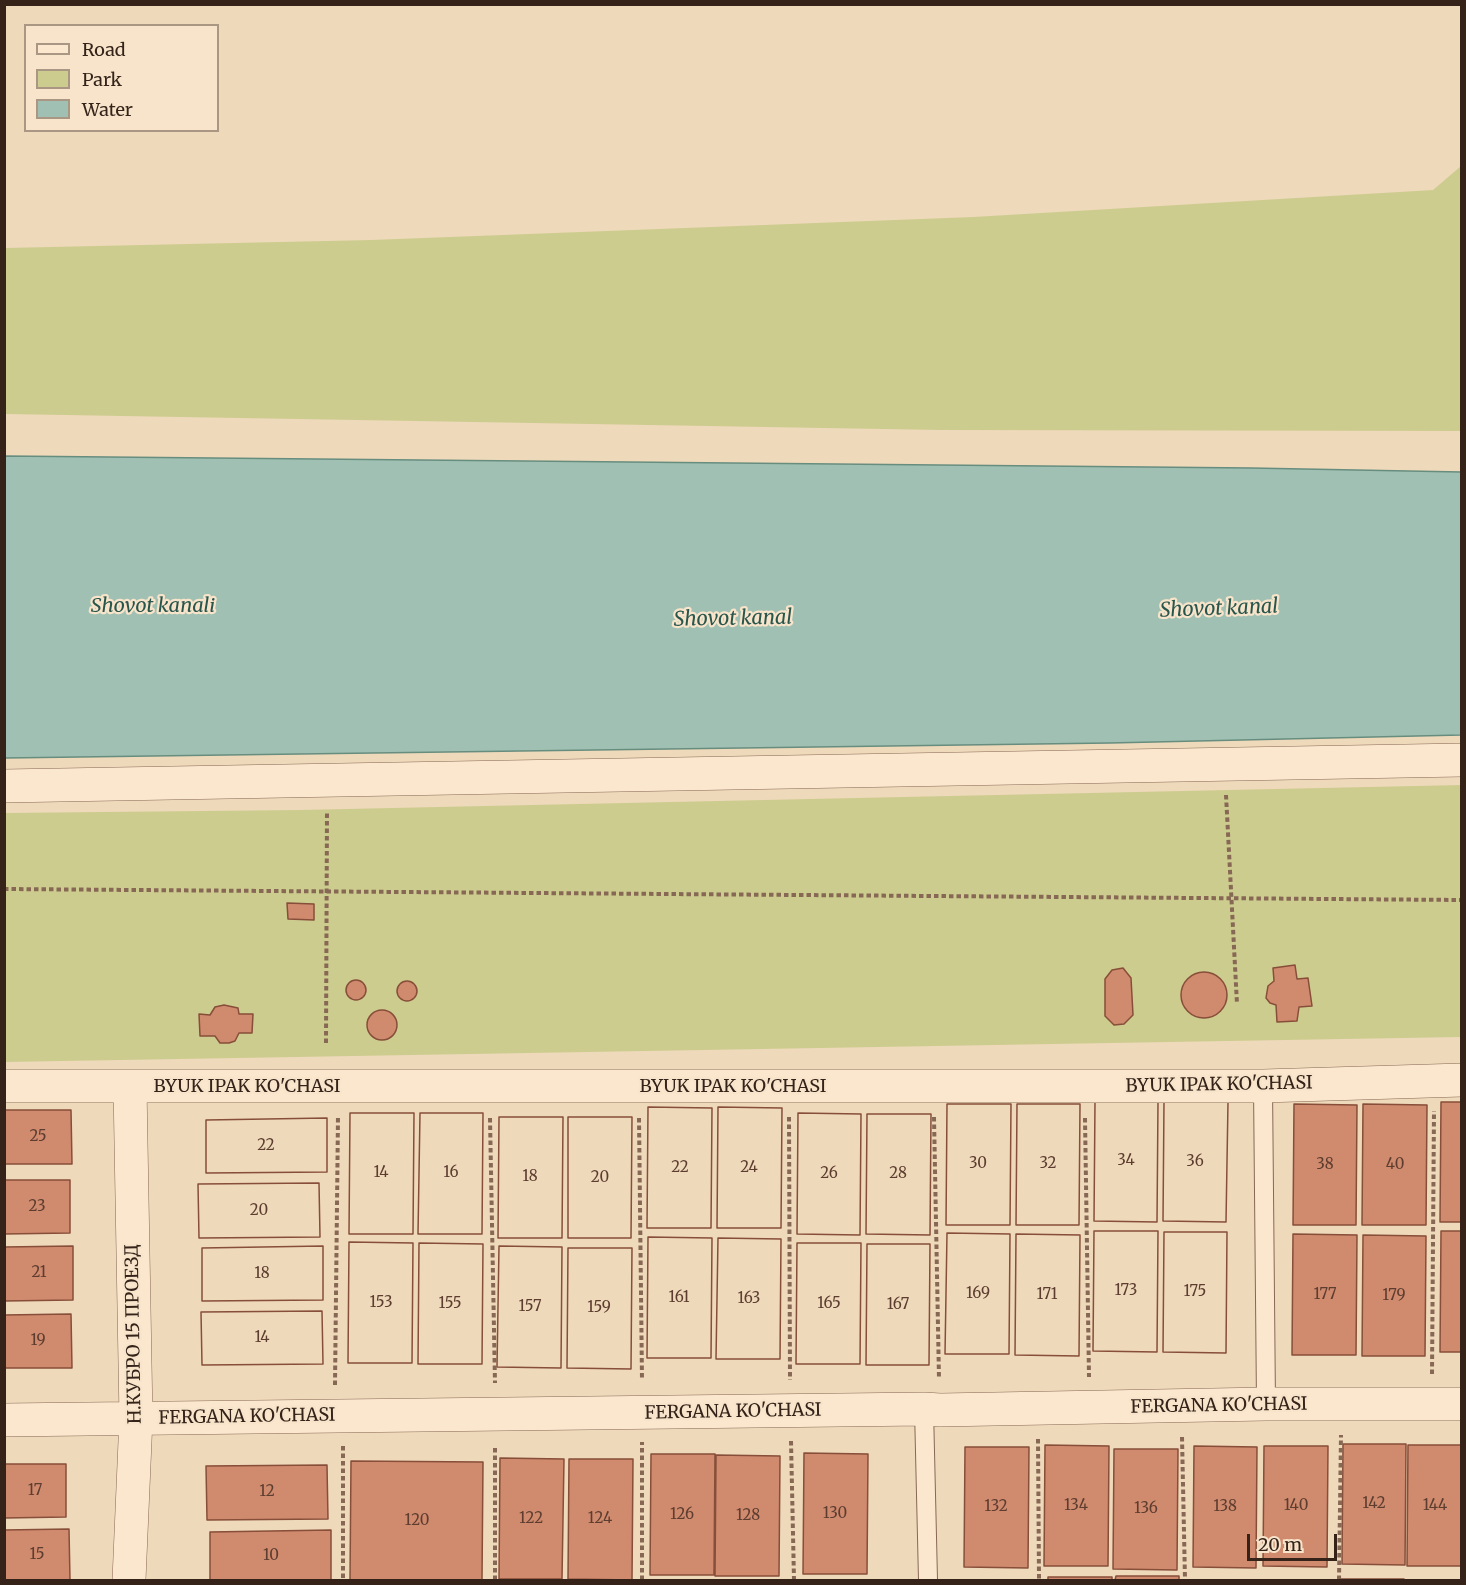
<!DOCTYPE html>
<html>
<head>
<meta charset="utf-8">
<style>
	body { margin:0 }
	#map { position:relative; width:1466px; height:1585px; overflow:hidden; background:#efd9bb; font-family:Merriweather,serif }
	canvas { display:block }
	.frame { position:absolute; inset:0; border:6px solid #35231a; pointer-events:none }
	.legend { position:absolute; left:24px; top:24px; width:195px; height:108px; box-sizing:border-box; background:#f7e4ca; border:2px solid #a99784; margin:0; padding:8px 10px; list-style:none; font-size:18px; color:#35231a }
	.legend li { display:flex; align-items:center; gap:12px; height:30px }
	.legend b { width:30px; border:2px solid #a99784 }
	.scale { position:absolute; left:1247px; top:1534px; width:90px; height:27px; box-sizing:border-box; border:3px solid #35231a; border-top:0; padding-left:8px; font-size:18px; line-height:21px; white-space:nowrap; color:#35231a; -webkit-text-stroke:4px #f7e4ca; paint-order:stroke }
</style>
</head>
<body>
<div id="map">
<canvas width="1466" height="1585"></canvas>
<div class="frame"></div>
<ul class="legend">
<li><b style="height:8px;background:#fae7ce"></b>Road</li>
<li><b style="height:16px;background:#cdcc8f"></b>Park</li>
<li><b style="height:16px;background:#9fc0b2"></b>Water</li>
</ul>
<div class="scale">20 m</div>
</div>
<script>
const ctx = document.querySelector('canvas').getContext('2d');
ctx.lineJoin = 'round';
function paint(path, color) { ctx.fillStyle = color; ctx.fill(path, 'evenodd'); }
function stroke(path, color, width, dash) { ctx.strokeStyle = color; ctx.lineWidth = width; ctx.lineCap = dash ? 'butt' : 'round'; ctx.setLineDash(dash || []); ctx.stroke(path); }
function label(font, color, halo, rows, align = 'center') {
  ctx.font = font + ' Merriweather,serif'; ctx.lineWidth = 4.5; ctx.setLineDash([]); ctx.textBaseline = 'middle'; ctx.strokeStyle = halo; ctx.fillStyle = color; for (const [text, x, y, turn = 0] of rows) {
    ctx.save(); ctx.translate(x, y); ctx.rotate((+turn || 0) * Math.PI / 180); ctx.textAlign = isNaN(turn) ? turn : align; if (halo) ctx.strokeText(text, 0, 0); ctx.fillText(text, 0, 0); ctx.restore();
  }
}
paint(new Path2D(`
	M1461,166V431L941,430L5,414V248L371,240L973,217L1433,190Z
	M1461,785V1037L5,1062L4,813L299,810Z`), '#cdcc8f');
const water = new Path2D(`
	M5,456L1251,468L1461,472V735L1110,743L5,758Z`);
paint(water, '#9fc0b2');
stroke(water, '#678d7f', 1.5);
const building = new Path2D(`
	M287,903L314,904V920L288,919Z
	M1295,965L1297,979L1308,978L1312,1006L1299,1007L1297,1021L1277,1022L1276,1005L1270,1003L1266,998L1268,986L1274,981L1273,968Z
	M1123,968L1131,978L1133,1015L1124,1024L1114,1025L1105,1016V979L1112,970Z
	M1181 995a23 23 0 1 1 46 0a23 23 0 1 1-46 0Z
	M346 990a10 10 0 1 1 20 0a10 10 0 1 1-20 0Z
	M397 991a10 10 0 1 1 20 0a10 10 0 1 1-20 0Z
	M224,1005L238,1008L239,1014H253L252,1033H239L235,1041L229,1043H220L215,1036H200L199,1014L210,1015L215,1007Z
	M367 1025a15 15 0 1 1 30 0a15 15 0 1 1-30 0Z
	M1095,1101H1158L1157,1222L1094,1221Z
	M1095,1101H1158L1157,1222L1094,1221Z
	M1164,1101L1228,1102L1226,1222L1163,1221Z
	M1164,1101L1228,1102L1226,1222L1163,1221Z
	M1441,1102H1462V1222H1440Z
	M947,1104H1011L1010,1225H946Z
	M947,1104H1011L1010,1225H946Z
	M1017,1104H1080L1079,1225H1016Z
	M1017,1104H1080L1079,1225H1016Z
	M1294,1104L1357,1105L1356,1225H1293Z
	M1363,1104L1427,1105L1426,1225H1362Z
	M648,1107L712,1108L711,1228H647Z
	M648,1107L712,1108L711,1228H647Z
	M718,1107L782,1108L781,1228H717Z
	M718,1107L782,1108L781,1228H717Z
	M4,1110H71L72,1164H4Z
	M350,1113H414L413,1234H349Z
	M350,1113H414L413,1234H349Z
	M420,1113H483L482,1234H418Z
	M420,1113H483L482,1234H418Z
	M798,1113L861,1114L860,1235L797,1234Z
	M798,1113L861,1114L860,1235L797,1234Z
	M867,1114H931L930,1235L866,1234Z
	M867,1114H931L930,1235L866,1234Z
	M499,1117H563L562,1238H498Z
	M499,1117H563L562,1238H498Z
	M568,1117H632L631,1238H568Z
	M568,1117H632L631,1238H568Z
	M327,1118V1172L206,1173V1120Z
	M327,1118V1172L206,1173V1120Z
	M4,1180H70V1233L4,1234Z
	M319,1183L320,1237L199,1238L198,1184Z
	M319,1183L320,1237L199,1238L198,1184Z
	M1094,1231H1158L1157,1352L1093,1351Z
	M1094,1231H1158L1157,1352L1093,1351Z
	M1441,1231H1462V1352H1440Z
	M1164,1232H1227L1226,1353L1163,1352Z
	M1164,1232H1227L1226,1353L1163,1352Z
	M947,1233L1010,1234L1009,1354H945Z
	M947,1233L1010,1234L1009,1354H945Z
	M1016,1234L1080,1235L1079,1356L1015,1355Z
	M1016,1234L1080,1235L1079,1356L1015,1355Z
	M1293,1234L1357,1235L1356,1355H1292Z
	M1363,1235L1426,1236L1425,1356H1362Z
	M648,1237L712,1238L711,1358H647Z
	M648,1237L712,1238L711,1358H647Z
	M718,1238L781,1239L780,1359H716Z
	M718,1238L781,1239L780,1359H716Z
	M349,1242L413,1243L412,1363H348Z
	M349,1242L413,1243L412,1363H348Z
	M419,1243L483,1244L482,1364H418Z
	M419,1243L483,1244L482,1364H418Z
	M797,1243H861L860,1364H796Z
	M797,1243H861L860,1364H796Z
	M867,1244H930L929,1365H866Z
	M867,1244H930L929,1365H866Z
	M73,1246V1300L4,1301V1247Z
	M323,1246V1300L202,1301V1248Z
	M323,1246V1300L202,1301V1248Z
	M499,1246L562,1247L561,1368L497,1367Z
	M499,1246L562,1247L561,1368L497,1367Z
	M568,1248H632L631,1369L567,1368Z
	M568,1248H632L631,1369L567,1368Z
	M322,1311L323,1364L202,1365L201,1312Z
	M322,1311L323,1364L202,1365L201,1312Z
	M71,1314L72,1368H4V1315Z
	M1343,1444H1406L1405,1565L1342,1564Z
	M1045,1445L1109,1446L1108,1566H1044Z
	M1408,1445H1462V1566H1407Z
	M1194,1446L1257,1447L1256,1568L1193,1567Z
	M1264,1446H1328L1327,1567L1263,1566Z
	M965,1447H1029L1028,1568L964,1567Z
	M1114,1449H1178L1177,1570L1113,1569Z
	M804,1453L868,1454L867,1574H803Z
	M651,1454H715L714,1575H650Z
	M716,1455L780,1456L779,1576H715Z
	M500,1458L564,1459L562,1579H499Z
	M569,1459H633L632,1580L568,1579Z
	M351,1461L483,1462L482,1580H350Z
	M4,1464H66V1517L4,1518Z
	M327,1465L328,1519L207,1520L206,1466Z
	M69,1529L70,1580H4V1530Z
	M331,1530V1580H210V1532Z
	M1116,1576H1179V1580H1115Z
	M1048,1577H1112V1580H1048Z
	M1340,1579H1404V1580H1340Z`);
paint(building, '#d08a6e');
stroke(building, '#874e39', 1.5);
const lane = new Path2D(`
	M1263,1086L1266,1404
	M924,1409L928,1580`);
const street = new Path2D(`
	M4,786L1462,760
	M4,1086H1263L1462,1080
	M4,1420L924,1409L940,1410L1266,1404H1462
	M129,1580L136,1418L130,1087`);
stroke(lane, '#876854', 20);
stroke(street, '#876854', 34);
stroke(new Path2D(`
	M1226,795L1237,1004
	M4,889L1462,900
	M326,1043L327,811
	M789,1117L790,1380
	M934,1117L939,1379
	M490,1118L495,1383
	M639,1118L642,1380
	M1085,1118L1089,1377
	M1432,1374L1434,1111
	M335,1385L338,1116
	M1182,1437L1185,1580
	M1038,1439L1039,1580
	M791,1441L794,1580
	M343,1446V1580
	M495,1580V1445
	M642,1580V1442
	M1339,1580L1341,1435`), '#876854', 4, [4.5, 3]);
stroke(lane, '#fae7ce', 18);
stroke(street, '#fae7ce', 33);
label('15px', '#5c3d2f', null, [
	["25",38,1137],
	["22",266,1146],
	["34",1126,1161],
	["36",1195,1162],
	["30",978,1164],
	["32",1048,1164],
	["38",1325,1165],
	["40",1395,1165],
	["22",680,1168],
	["24",749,1168],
	["14",381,1173],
	["16",451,1173],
	["26",829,1174],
	["28",898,1174],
	["18",530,1177],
	["20",600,1178],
	["23",37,1207],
	["20",259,1211],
	["21",39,1273],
	["18",262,1274],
	["173",1126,1291],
	["175",1195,1292],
	["169",978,1294],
	["171",1047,1295],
	["177",1325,1295],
	["179",1394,1296],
	["161",679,1298],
	["163",749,1299],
	["153",381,1303],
	["155",450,1304],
	["165",829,1304],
	["167",898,1305],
	["157",530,1307],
	["159",599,1308],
	["14",262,1338],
	["19",38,1341],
	["17",35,1491],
	["12",267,1492],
	["142",1374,1504],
	["134",1076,1506],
	["140",1296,1506],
	["144",1435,1506],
	["132",996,1507],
	["138",1225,1507],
	["136",1146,1509],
	["130",835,1514],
	["126",682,1515],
	["128",748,1516],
	["122",531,1519],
	["124",600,1519],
	["120",417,1521],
	["15",37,1555],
	["10",271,1556]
]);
label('18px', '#35231a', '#f7e4ca', [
	["BYUK IPAK KO'CHASI",1219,1085,-1],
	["BYUK IPAK KO'CHASI",247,1087],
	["BYUK IPAK KO'CHASI",733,1087],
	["Н.КУБРО 15 ПРОЕЗД",134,1334,-91],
	["FERGANA KO'CHASI",1219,1406,-1],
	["FERGANA KO'CHASI",733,1412,-1],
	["FERGANA KO'CHASI",247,1417,-1]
]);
label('italic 20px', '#28564d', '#f7e4ca', [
	["Shovot kanali",153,606],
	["Shovot kanal",1219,609,-2],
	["Shovot kanal",733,619,-1]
]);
</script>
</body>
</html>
